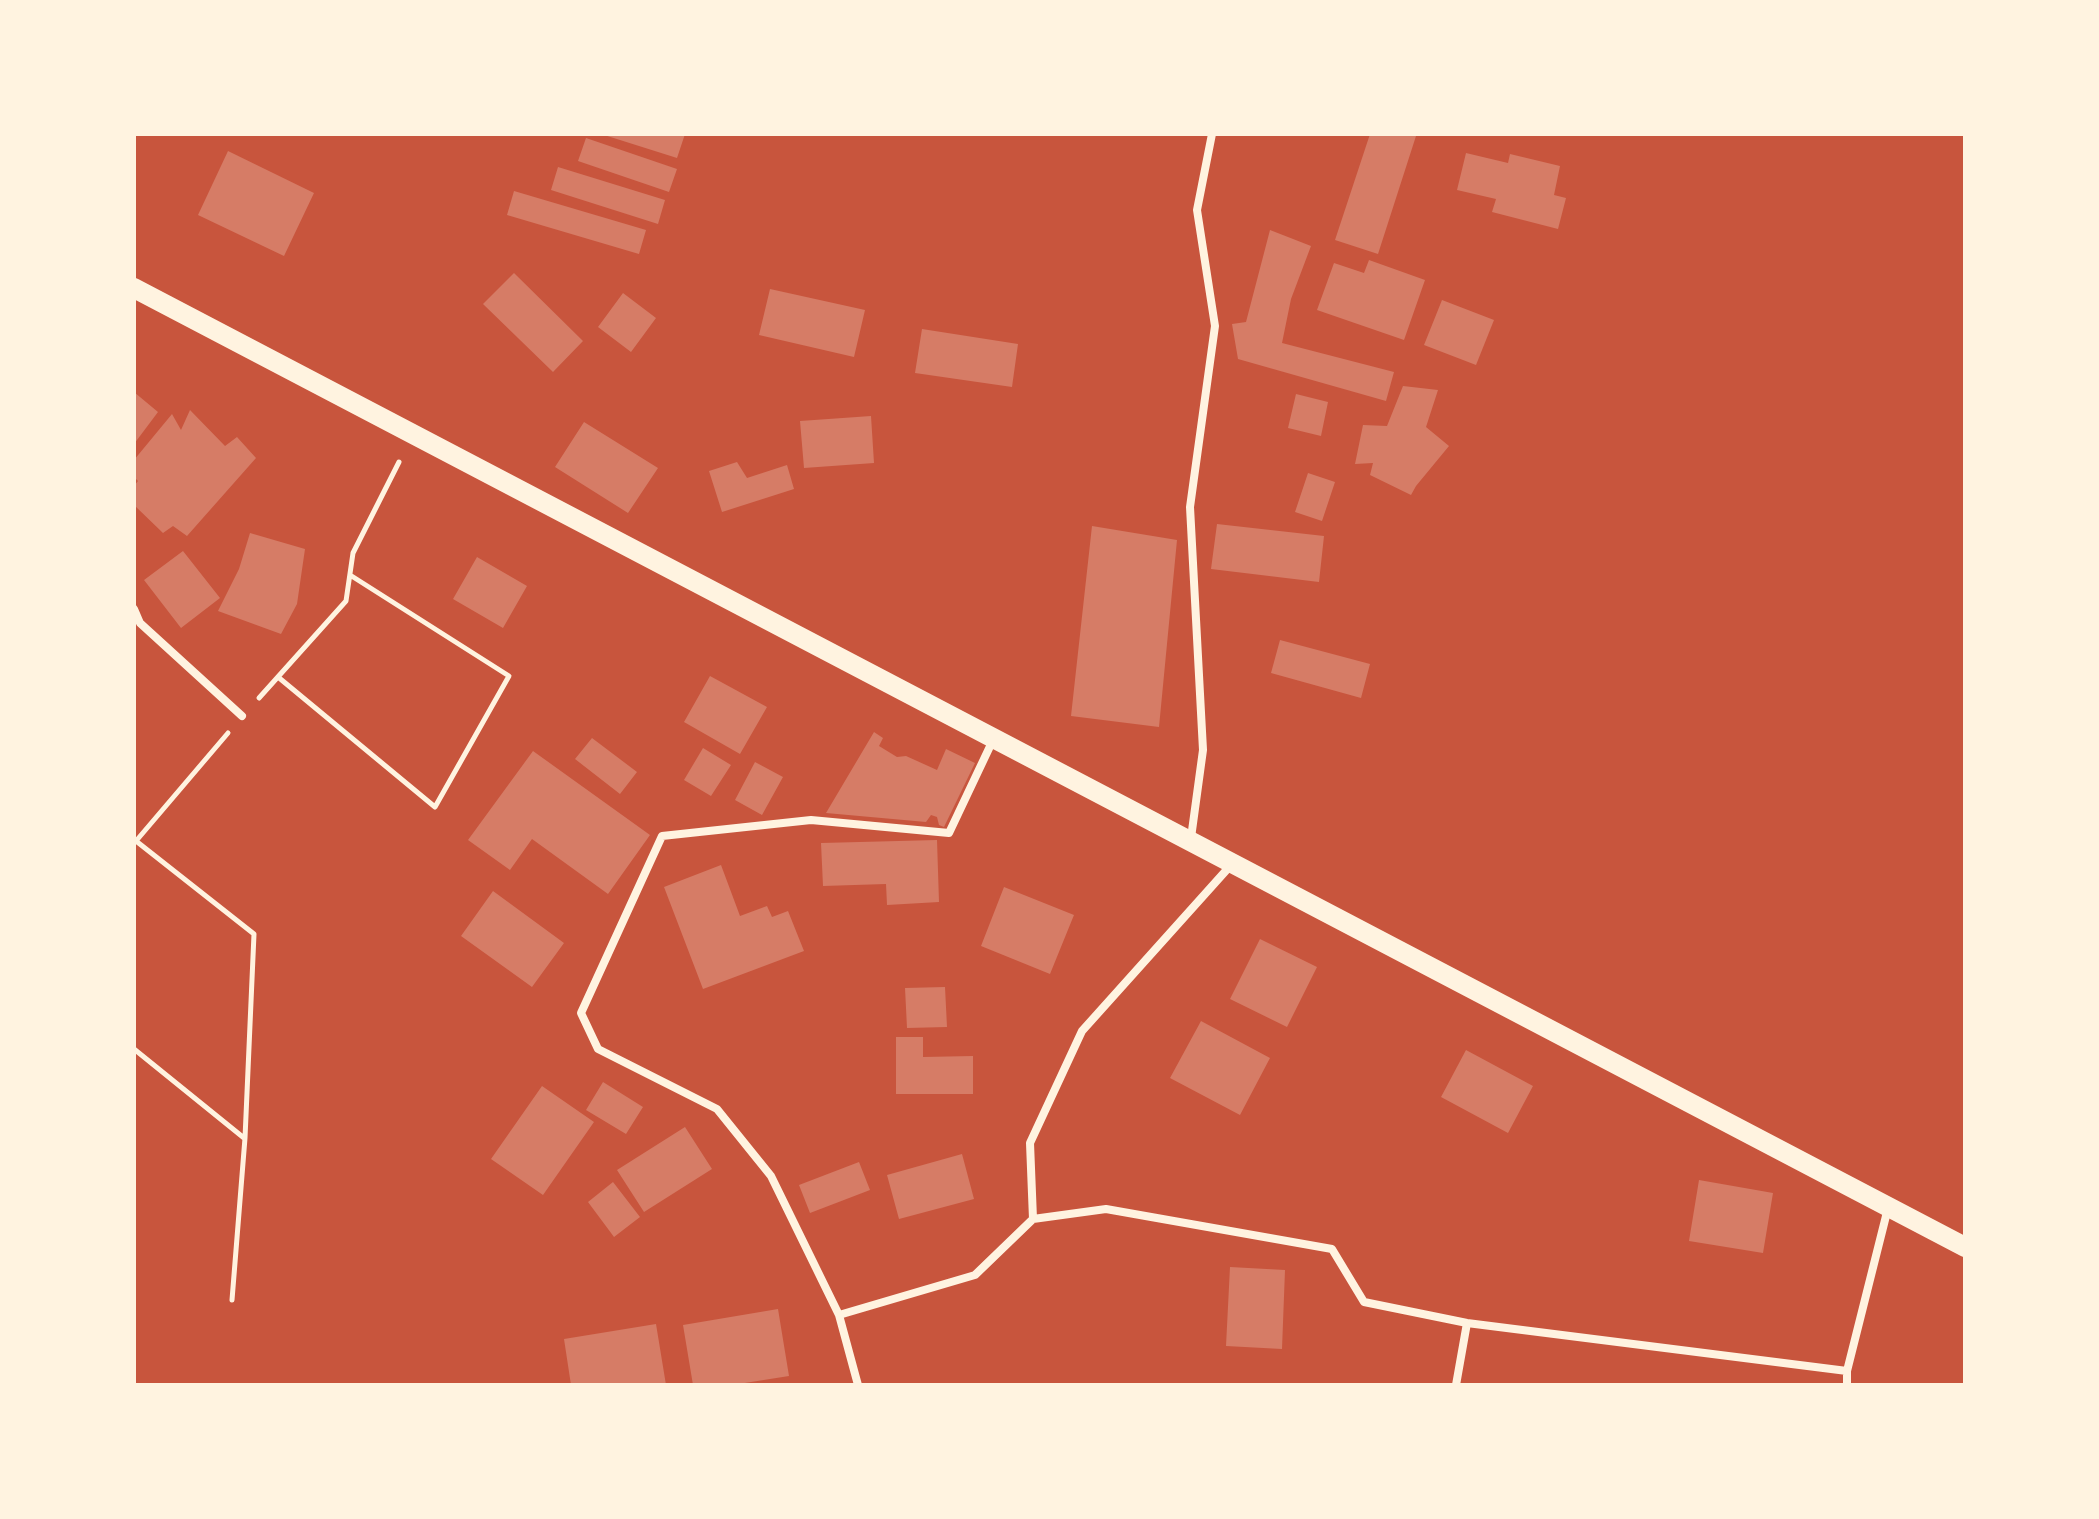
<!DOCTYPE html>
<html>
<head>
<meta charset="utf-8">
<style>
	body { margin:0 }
	#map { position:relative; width:2099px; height:1519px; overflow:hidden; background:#c8553d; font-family:Merriweather,serif }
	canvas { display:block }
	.frame { position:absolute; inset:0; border:136px solid #fff3e0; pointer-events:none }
</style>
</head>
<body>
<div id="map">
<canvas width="2099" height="1519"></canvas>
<div class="frame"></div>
</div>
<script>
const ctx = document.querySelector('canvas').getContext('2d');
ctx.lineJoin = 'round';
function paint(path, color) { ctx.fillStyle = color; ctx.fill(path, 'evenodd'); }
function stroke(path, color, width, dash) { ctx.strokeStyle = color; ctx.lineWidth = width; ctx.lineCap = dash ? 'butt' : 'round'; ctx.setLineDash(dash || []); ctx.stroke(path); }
paint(new Path2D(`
	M601,134H685L677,158Z
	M1370,134L1416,136L1378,254L1335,240Z
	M586,138L677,169L669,192L578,161Z
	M228,151L314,193L284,256L198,215Z
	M1466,153L1508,163L1510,154L1560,166L1554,195L1566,198L1558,229L1492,212L1496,199L1457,190Z
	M558,167L665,200L658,224L551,190Z
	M514,191L646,230L639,254L507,215Z
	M1270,230L1311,246L1291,299L1282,343L1394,372L1386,401L1238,359L1232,324L1246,322Z
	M1369,260L1425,280L1404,340L1317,310L1334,263L1364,273Z
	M514,273L583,341L553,372L483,304Z
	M770,289L865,310L854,357L759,335Z
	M623,293L656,318L631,352L598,327Z
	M1442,300L1494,320L1476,365L1424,345Z
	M922,329L1018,344L1012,387L915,373Z
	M1403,386L1438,390L1426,427L1449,446L1416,486L1411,495L1370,475L1373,463L1355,464L1363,425L1387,426Z
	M134,392L158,412L134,444Z
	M1296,394L1328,402L1321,436L1288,428Z
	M190,410L225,446L237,437L256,458L187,536L173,526L163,533L134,505V486L138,481L134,477V460L172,414L181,430Z
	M871,416L874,463L804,468L800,421Z
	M584,422L658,468L628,513L555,467Z
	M737,462L747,478L787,465L794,489L722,512L709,471Z
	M1308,473L1335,482L1322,521L1295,512Z
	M1217,524L1324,536L1319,582L1211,569Z
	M1092,526L1177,540L1159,727L1071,716Z
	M250,533L305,549L297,604L281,634L218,611L239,569Z
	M183,551L220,598L181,628L144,580Z
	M477,557L527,586L503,628L453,599Z
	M1280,640L1370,664L1361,698L1271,673Z
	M710,676L767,707L740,754L684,722Z
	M874,732L883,738L879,746L897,757L906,756L937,770L946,749L975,763L944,827L939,825L937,817L931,815L926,822L826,813Z
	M592,738L637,772L620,794L575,759Z
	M703,748L731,765L711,796L684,780Z
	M533,751L650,835L608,894L532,839L510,870L468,840Z
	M755,762L783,777L762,815L735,800Z
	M937,840L939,902L887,905L886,884L823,886L821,843Z
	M721,865L740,916L767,906L772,917L788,911L804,951L703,989L664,887Z
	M1004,887L1074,915L1050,974L981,946Z
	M493,891L564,943L532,987L461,936Z
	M1260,939L1317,967L1287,1027L1230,999Z
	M945,987L947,1027L907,1028L905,988Z
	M1201,1021L1270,1058L1240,1115L1170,1078Z
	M896,1037H923V1057L973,1056V1094H896Z
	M1466,1050L1533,1086L1508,1133L1441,1097Z
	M603,1082L643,1107L626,1134L586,1110Z
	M542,1086L594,1122L543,1195L491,1159Z
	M685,1127L712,1169L644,1212L617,1170Z
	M962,1154L974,1199L899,1219L887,1175Z
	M859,1162L870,1190L810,1213L799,1185Z
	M1699,1180L1773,1193L1763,1253L1689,1241Z
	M613,1182L640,1217L614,1237L588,1202Z
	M1230,1267L1285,1270L1282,1349L1226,1346Z
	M778,1309L789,1376L732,1385H693L683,1325Z
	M656,1324L666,1385H571L564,1339Z`), '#d67c66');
stroke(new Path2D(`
	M278,677L435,807L509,676L350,575
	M259,698L346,601L353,553L399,462
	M136,841L254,934L245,1138L232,1300
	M136,841L228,733
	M134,1049L244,1138`), '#fff3e0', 5);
stroke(new Path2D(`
	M134,609L140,623L242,716
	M1191,838L1203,750L1190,507L1215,326L1197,210L1212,134
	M1033,1219L1030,1143L1082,1031L1231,865
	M839,1315L771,1176L717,1109L598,1049L581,1013L662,836L811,820L949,833L993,740
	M858,1385L839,1315L975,1275L1033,1219L1106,1209L1332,1249L1364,1302L1467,1323L1847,1371
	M1456,1385L1467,1323
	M1847,1385V1371L1888,1208`), '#fff3e0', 8);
stroke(new Path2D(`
	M134,288L1965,1247`), '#fff3e0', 20);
</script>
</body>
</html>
